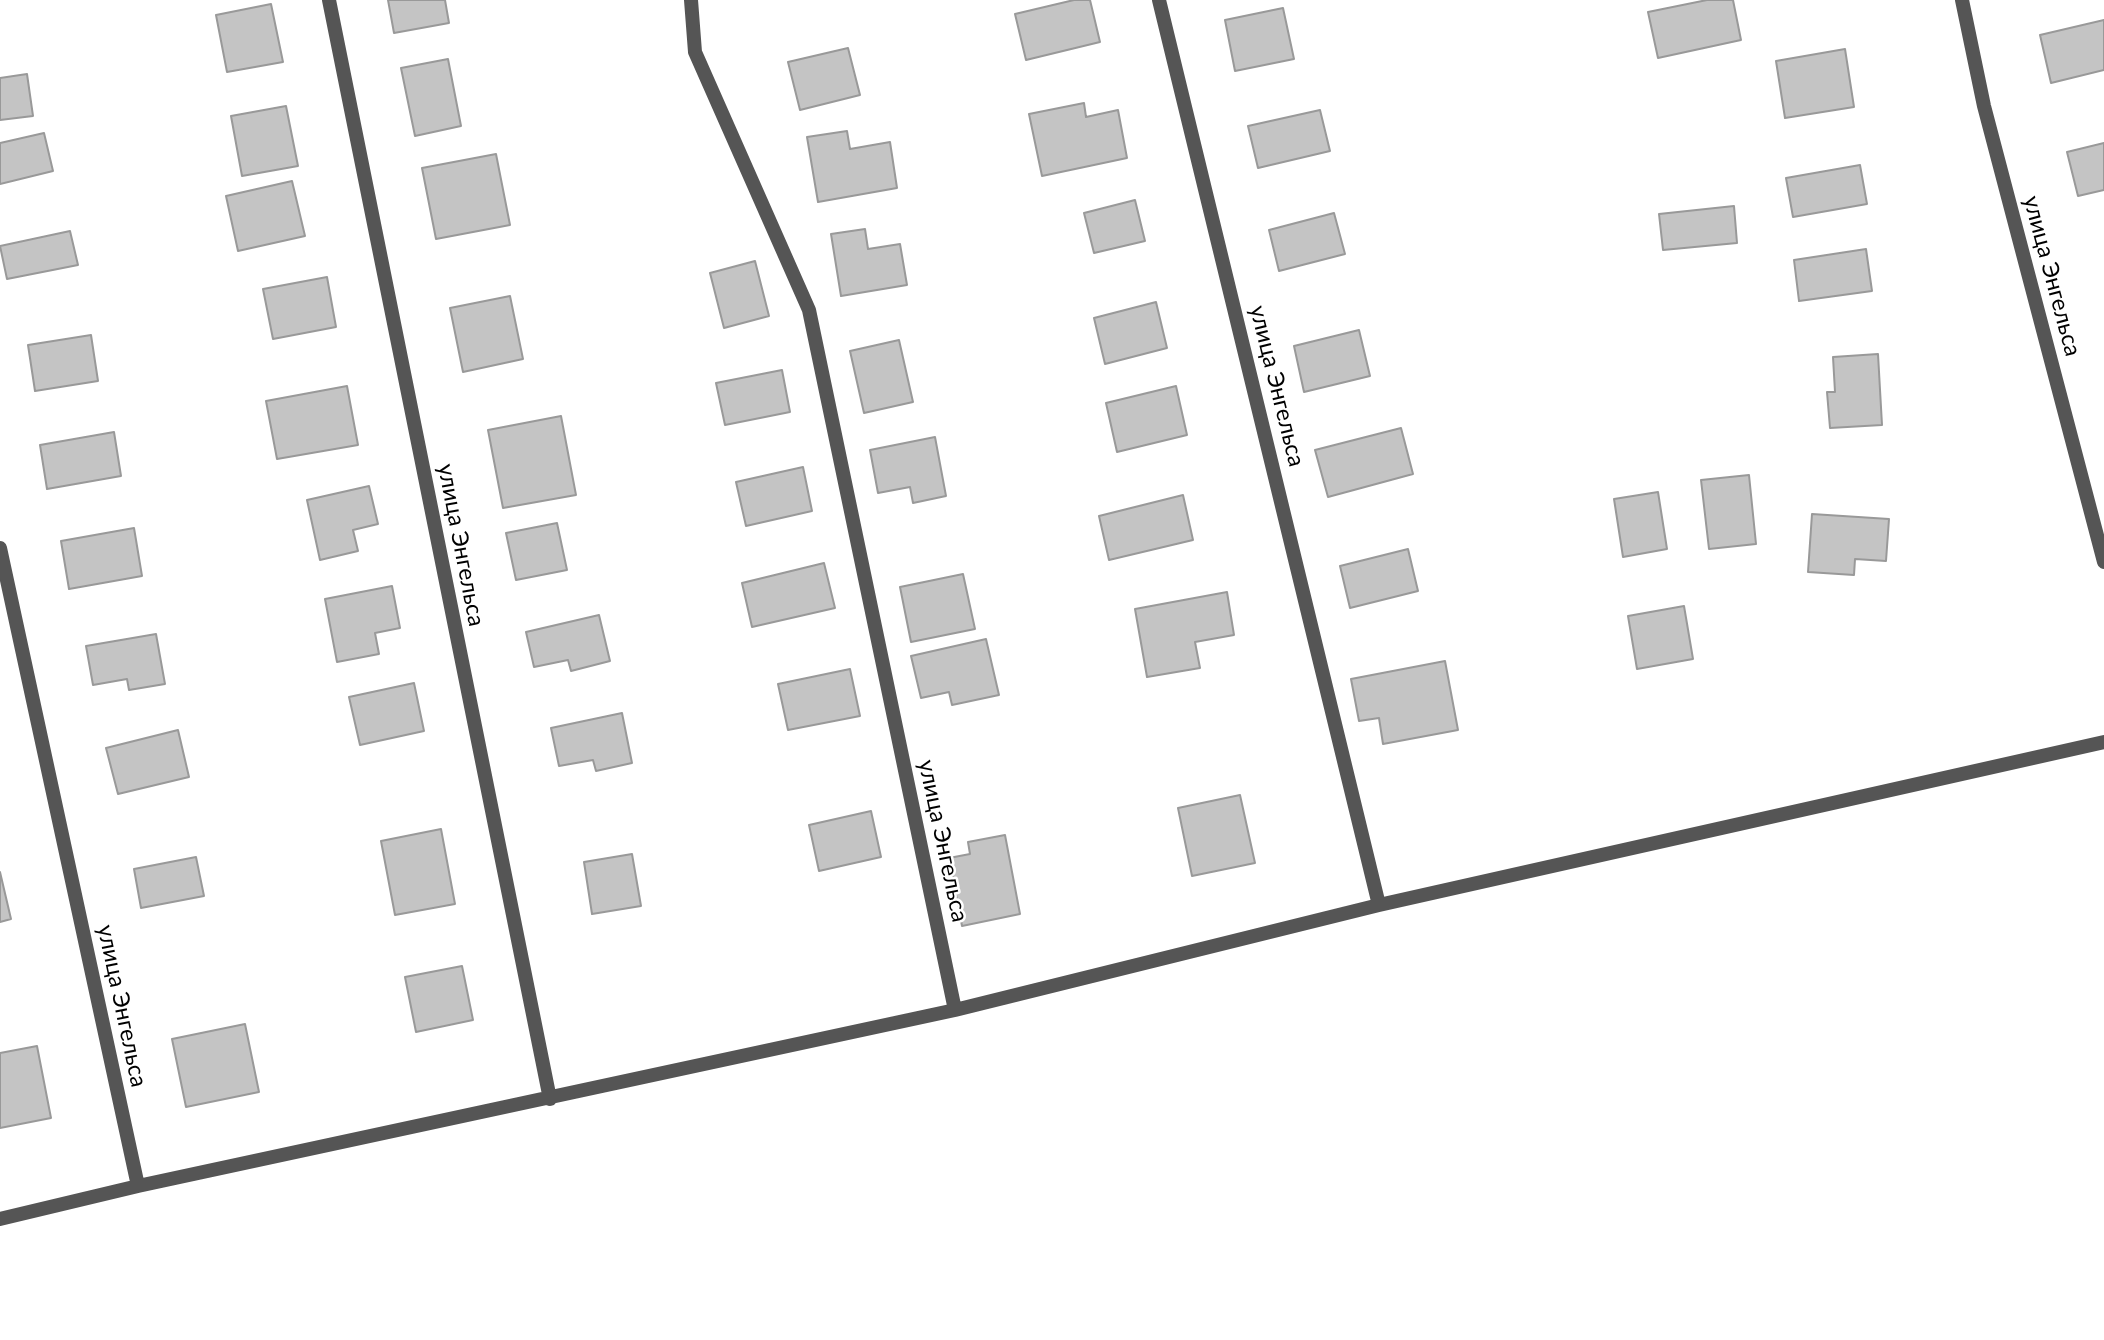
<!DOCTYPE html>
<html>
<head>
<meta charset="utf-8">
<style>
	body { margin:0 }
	canvas { display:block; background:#fff }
</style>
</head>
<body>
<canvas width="2104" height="1340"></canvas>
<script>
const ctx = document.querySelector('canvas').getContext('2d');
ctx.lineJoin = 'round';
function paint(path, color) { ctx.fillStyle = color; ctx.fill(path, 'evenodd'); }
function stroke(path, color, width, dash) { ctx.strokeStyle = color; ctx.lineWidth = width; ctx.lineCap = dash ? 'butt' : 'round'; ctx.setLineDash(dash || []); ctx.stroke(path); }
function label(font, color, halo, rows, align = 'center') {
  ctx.font = font + ' Lato,sans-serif'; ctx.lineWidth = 5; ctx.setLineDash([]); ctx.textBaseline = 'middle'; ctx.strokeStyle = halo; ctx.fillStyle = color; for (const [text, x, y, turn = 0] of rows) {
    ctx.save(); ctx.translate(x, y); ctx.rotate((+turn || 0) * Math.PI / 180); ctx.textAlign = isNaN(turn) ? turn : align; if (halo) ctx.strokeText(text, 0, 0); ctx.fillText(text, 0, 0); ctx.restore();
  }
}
const building = new Path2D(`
	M388,0H445L449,23L394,33Z
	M1074,0H1090L1100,42L1026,60L1015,14Z
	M1707,0H1733L1741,40L1658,58L1648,12Z
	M271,4L283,62L227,72L216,15Z
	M1283,8L1294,59L1235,71L1225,20Z
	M2104,20V70L2051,83L2040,35Z
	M848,48L860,95L800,110L788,62Z
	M1845,49L1854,107L1785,118L1776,61Z
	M448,59L461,126L415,136L401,68Z
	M27,74L33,116L0,120V78Z
	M1084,103L1086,117L1118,110L1127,158L1042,176L1029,114Z
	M286,106L298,166L242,176L231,116Z
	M1320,110L1330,151L1258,168L1248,126Z
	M847,131L850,149L890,142L897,188L818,202L807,137Z
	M44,133L53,171L0,184V143Z
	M2104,143V190L2078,196L2067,152Z
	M496,154L510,225L436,239L422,168Z
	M1860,165L1867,204L1793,217L1786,178Z
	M292,181L305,236L238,251L226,196Z
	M1135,200L1145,241L1094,253L1084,213Z
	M1734,206L1737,243L1663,250L1659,214Z
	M1334,213L1345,254L1279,271L1269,230Z
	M865,229L868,249L900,244L907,285L841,296L831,234Z
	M70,231L78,265L7,279L0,246Z
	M1866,249L1872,291L1799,301L1794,260Z
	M755,261L769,316L724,328L710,273Z
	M327,277L336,327L273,339L263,289Z
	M510,296L523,359L463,372L450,308Z
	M1156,302L1167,348L1105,364L1094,318Z
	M1359,330L1370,376L1304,392L1294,346Z
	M91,335L98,381L35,391L28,345Z
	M899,340L913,402L864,413L850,351Z
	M1878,354L1882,425L1830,428L1827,392H1835L1833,357Z
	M782,370L790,412L725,425L716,383Z
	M347,386L358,445L277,459L266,401Z
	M1176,386L1187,435L1117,452L1106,403Z
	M561,416L576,495L503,508L488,430Z
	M1401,428L1413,474L1328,497L1315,450Z
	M114,432L121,476L47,489L40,445Z
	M935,437L946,496L913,503L910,487L878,493L870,450Z
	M803,467L812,511L746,526L736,482Z
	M1749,475L1756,544L1709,549L1701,480Z
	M369,486L378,524L353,530L358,551L320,560L307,500Z
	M1658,492L1667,549L1623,557L1614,499Z
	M1183,495L1193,540L1109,560L1099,516Z
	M1812,514L1889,519L1886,561L1855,559L1854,575L1808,572Z
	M557,523L567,570L516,580L506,533Z
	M134,528L142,576L69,589L61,541Z
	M1408,549L1418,591L1350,608L1340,566Z
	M824,563L835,608L752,627L742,583Z
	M963,574L975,629L911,642L900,587Z
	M392,586L400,628L375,633L379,654L337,662L325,599Z
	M1227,592L1234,635L1195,642L1200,668L1147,677L1135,609Z
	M1684,606L1693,659L1637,669L1628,616Z
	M599,615L610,661L571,671L568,660L534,667L526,632Z
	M156,634L165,684L129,690L127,679L93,685L86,646Z
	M986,639L999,695L952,705L949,692L921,698L911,656Z
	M1445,661L1458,730L1383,744L1379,718L1359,721L1351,679Z
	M850,669L860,716L788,730L778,684Z
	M414,683L424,731L360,745L349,697Z
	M622,713L632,763L596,771L593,760L559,766L551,728Z
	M178,730L189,777L118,794L106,748Z
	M1240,795L1255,863L1192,876L1178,808Z
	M871,811L881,857L819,871L809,825Z
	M441,829L455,904L395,915L381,841Z
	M1005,835L1020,914L962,926L949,858L970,854L968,842Z
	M632,854L641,906L592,914L584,862Z
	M196,857L204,896L141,908L134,869Z
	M0,872L11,919L0,922Z
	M462,966L473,1020L416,1032L405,977Z
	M245,1024L259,1092L186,1107L172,1039Z
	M37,1046L51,1118L0,1128V1053Z`);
paint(building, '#c4c4c4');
stroke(building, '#999', 2);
stroke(new Path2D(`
	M329,0L550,1099
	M691,0L695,52L809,310L955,1010
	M1159,0L1379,905
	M1962,0L1984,106L2104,562
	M0,548L138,1186
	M0,1219L138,1186L955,1010L1379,905L2104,742`), '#555', 14);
label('23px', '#000', '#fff', [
	["улица Энгельса",2052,276,75],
	["улица Энгельса",1277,386,76],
	["улица Энгельса",461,545,79],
	["улица Энгельса",943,841,78],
	["улица Энгельса",122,1006,78]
]);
</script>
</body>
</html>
